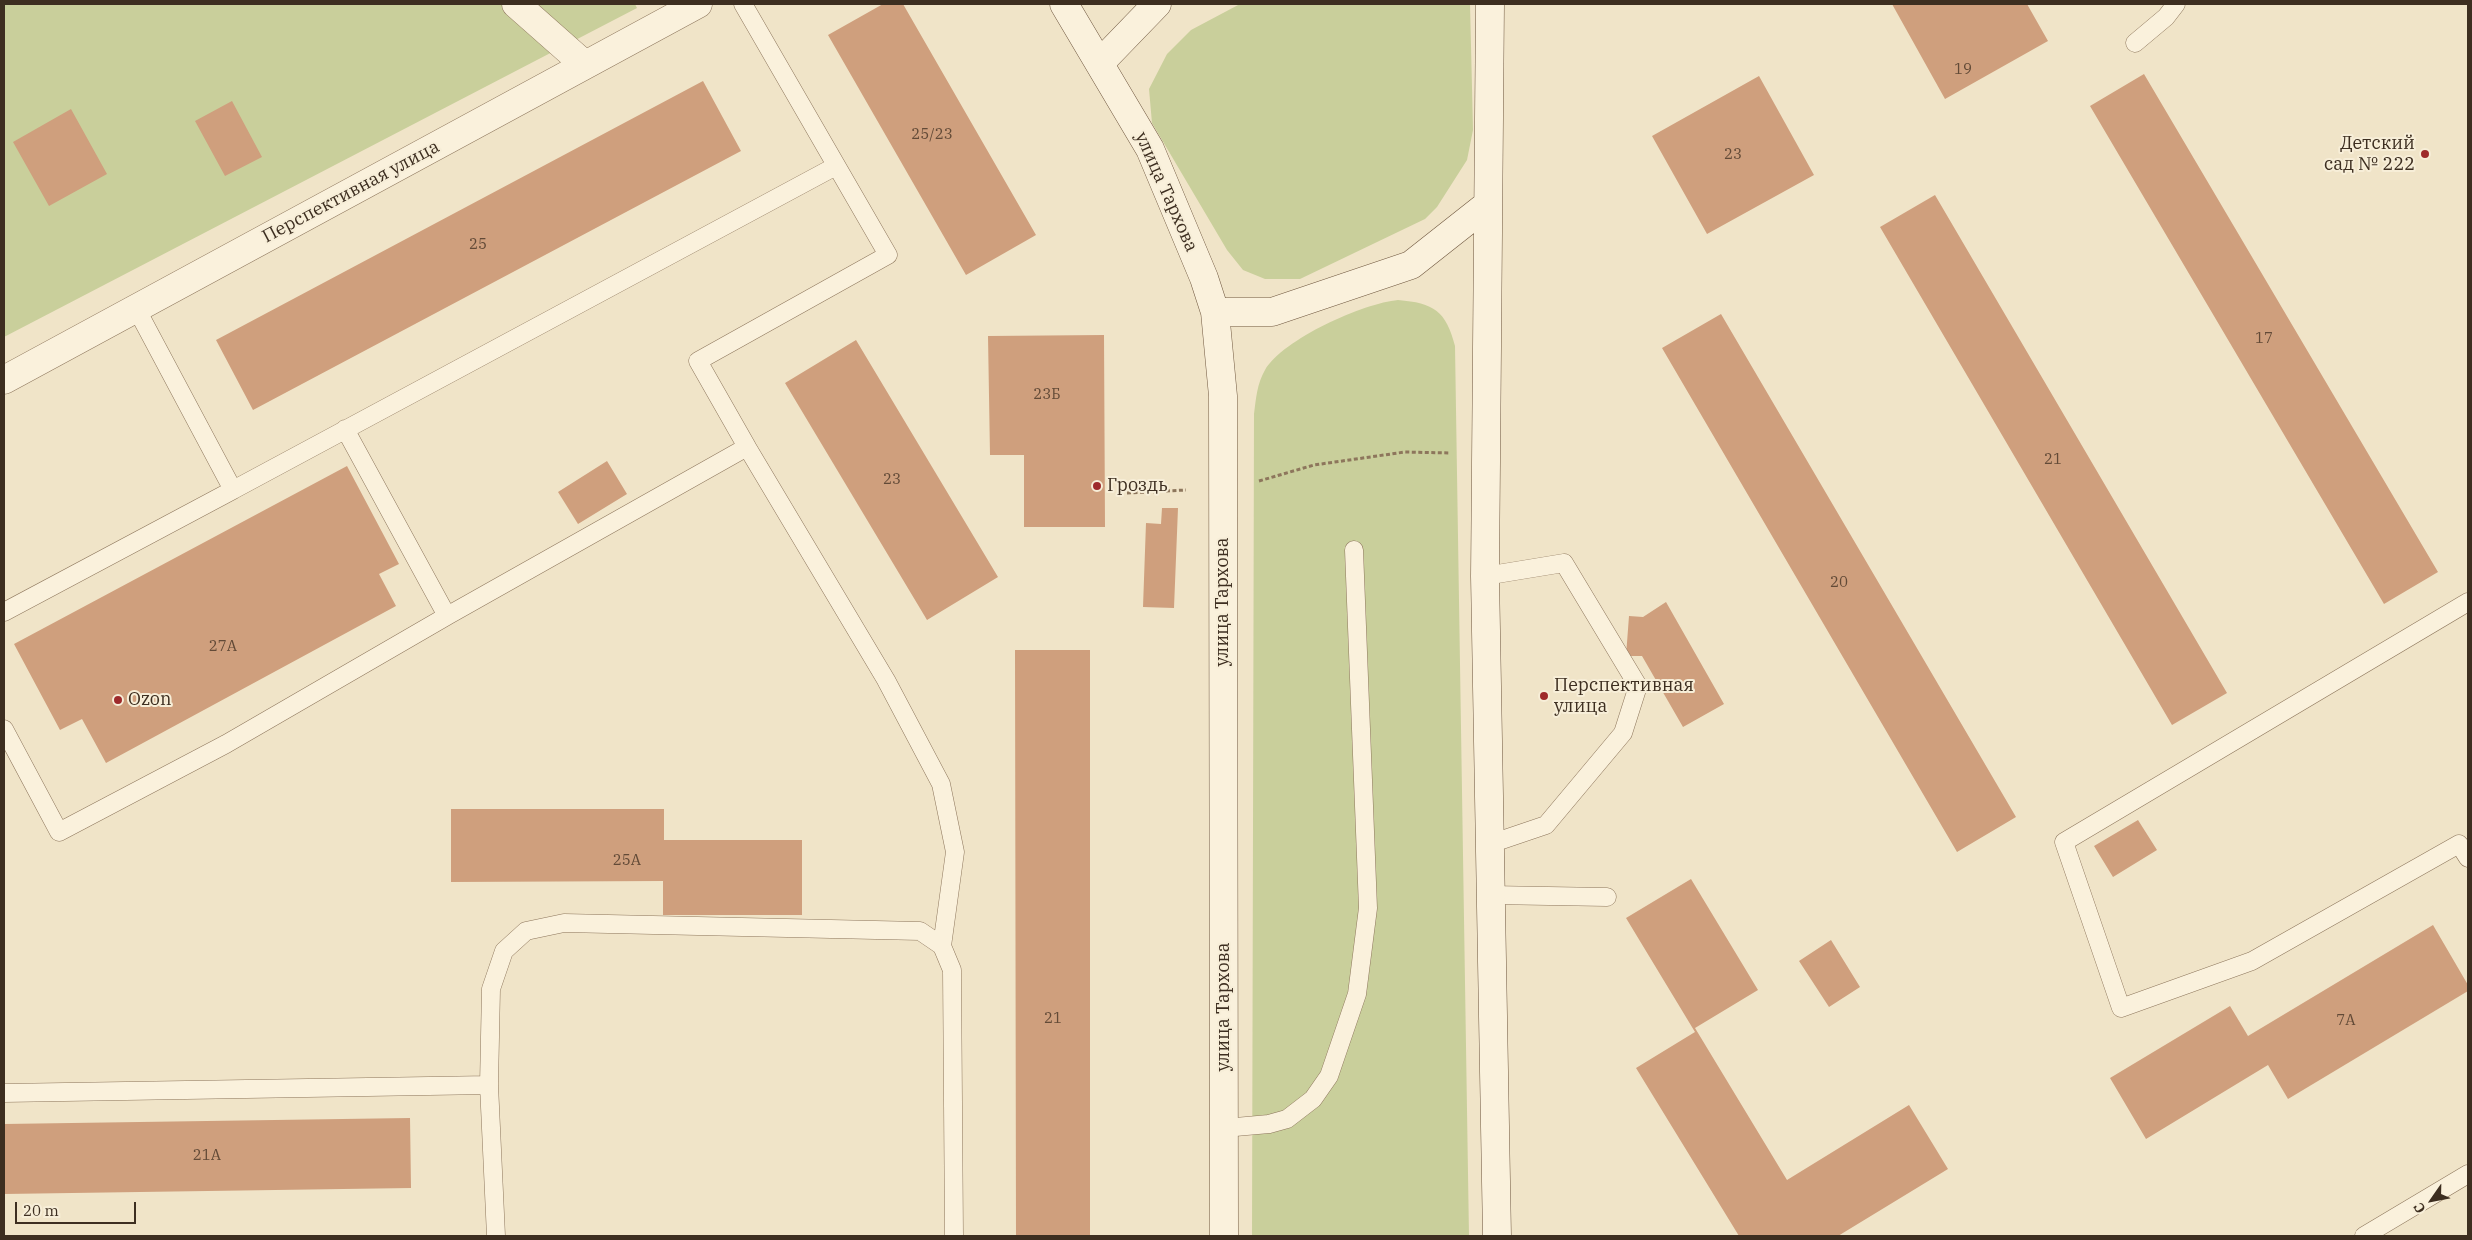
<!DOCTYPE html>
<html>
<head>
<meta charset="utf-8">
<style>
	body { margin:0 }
	#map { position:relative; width:2472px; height:1240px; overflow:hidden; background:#f0e4c8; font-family:"IBM Plex Serif",serif }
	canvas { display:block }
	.frame { position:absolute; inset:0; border:5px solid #3d2e20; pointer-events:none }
	.north { position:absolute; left:2407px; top:1175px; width:50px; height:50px; -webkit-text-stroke:4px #f7eed8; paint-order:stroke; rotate:237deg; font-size:14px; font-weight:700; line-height:20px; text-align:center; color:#3d2e20 }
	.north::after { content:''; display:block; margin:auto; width:18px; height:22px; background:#3d2e20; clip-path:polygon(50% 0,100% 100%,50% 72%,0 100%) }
	.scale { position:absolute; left:15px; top:1202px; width:121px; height:22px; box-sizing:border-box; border:2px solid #3d2e20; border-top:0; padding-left:6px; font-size:15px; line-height:18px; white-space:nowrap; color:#3d2e20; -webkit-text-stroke:4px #f7eed8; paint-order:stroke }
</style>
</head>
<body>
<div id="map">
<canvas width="2472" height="1240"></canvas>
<div class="frame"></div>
<div class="north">С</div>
<div class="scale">20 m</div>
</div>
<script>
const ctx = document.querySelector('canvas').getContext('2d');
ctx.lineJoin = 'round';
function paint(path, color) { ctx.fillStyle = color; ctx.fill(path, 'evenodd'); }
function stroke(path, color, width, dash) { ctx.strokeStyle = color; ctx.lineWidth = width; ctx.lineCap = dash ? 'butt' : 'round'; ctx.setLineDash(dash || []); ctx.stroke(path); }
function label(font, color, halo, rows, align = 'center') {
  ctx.font = font + ' "IBM Plex Serif",serif'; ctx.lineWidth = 4; ctx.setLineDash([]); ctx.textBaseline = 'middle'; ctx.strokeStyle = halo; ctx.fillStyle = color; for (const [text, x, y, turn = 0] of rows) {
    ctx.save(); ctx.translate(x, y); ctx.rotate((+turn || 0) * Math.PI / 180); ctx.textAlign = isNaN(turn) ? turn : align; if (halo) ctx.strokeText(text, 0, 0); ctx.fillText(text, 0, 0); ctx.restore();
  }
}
paint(new Path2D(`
	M4,4H635L637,8L4,337Z
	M1240,4H1470L1473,130L1467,160L1437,207L1425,219L1300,279H1265L1243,270L1227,250L1152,123L1149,89L1167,54L1191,30Z
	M1398,300C1434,303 1446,311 1455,346L1469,1236H1252L1254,414C1256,398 1257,384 1265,370C1283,339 1364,303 1398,300Z`), '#c9cf9b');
paint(new Path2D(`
	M883,4H903L1036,235L966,275L828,35Z
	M1892,4H2027L2048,41L1945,99Z
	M2144,74L2438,572L2384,604L2090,106Z
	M1759,76L1814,175L1707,234L1652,136Z
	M703,81L741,151L253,410L216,340Z
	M232,101L262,157L225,176L195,121Z
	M71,109L107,174L49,206L13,142Z
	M1935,195L2227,693L2172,725L1880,227Z
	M1721,314L2016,817L1957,852L1662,348Z
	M1104,335L1105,527H1024V455H990L988,336Z
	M856,340L998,577L927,620L785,383Z
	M607,461L627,494L578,524L558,492Z
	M347,466L399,564L379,574L396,606L106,763L82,719L60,730L14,644Z
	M1162,508H1178L1174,608L1143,607L1146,523L1161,524Z
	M1666,602L1724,704L1683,727L1642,656H1626L1629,616L1643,617Z
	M1015,650H1090V1236H1016Z
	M451,809H664V840H802V915H663V881L451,882Z
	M2138,820L2157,850L2113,877L2094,846Z
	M1691,879L1758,990L1695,1028L1787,1180L1909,1105L1948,1169L1838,1236H1739L1636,1068L1695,1032L1626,918Z
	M2433,925L2468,985V991L2288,1099L2268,1065L2146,1139L2110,1078L2230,1006L2248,1036Z
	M1831,940L1860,987L1829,1007L1799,961Z
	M410,1118L411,1188L4,1194V1124Z`), '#cf9f7d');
const service = new Path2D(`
	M743,4L888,255L698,361L747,447
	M2135,43L2166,17L2176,4
	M233,490L836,166
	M1485,576L1564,563L1638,686L1623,733L1546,825L1490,844
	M2468,602L2064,842L2121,1008L2252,961L2459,844L2468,858
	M4,612L233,490L136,308
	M447,616L747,447L886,680L941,784L955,852L942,946
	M4,729L59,832L226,744L447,616L345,429
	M1490,895L1607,897
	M4,1093L489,1085
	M1224,1128L1269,1124L1287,1119L1313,1099L1329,1076L1357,994L1368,908L1354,550
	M496,1236L489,1085L491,989L504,951L526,931L564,923L920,931L942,946L952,970L954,1236
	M2364,1236L2468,1174`);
const minor = new Path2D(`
	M516,4L585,65
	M4,380L698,4`);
const secondary = new Path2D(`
	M1064,4L1150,149L1204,278L1215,312L1223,396L1224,1236
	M1490,4L1485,576L1497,1236
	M1100,63L1157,4
	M1215,312H1272L1411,265L1487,205`);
stroke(service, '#8d765c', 19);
stroke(minor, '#8d765c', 29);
stroke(secondary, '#6f573f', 29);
stroke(new Path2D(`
	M1259,481L1314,465L1405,452L1450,453
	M1127,493L1186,490`), '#8d765c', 3, [4, 2.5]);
stroke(service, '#faf1dc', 18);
stroke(minor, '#faf1dc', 28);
stroke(secondary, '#faf1dc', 28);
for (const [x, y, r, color] of [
	[2425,154,5,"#9e2a2b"],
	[1097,486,5,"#9e2a2b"],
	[1544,696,5,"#9e2a2b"],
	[118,700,5,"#9e2a2b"]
]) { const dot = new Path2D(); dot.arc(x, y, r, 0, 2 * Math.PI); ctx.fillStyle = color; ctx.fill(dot); stroke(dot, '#f7eed8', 2); }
label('15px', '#624a37', null, [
	["19",1963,70],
	["25/23",932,135],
	["23",1733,155],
	["25",478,245],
	["17",2264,339],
	["23Б",1047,395],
	["21",2053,460],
	["23",892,480],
	["20",1839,583],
	["27А",223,647],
	["25А",627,861],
	["21",1053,1019],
	["7А",2346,1021],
	["21А",207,1156]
]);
label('18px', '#3d2e20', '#f7eed8', [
	["Детский",2415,144,"right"],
	["сад № 222",2415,165,"right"],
	["Гроздь",1107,486],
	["Перспективная",1554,686],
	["улица",1554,707],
	["Ozon",128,700]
], 'left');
label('18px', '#3d2e20', '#f7eed8', [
	["Перспективная улица",351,192,-28],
	["улица Тархова",1166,192,66],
	["улица Тархова",1223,602,-90],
	["улица Тархова",1224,1007,-90]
]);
</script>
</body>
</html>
